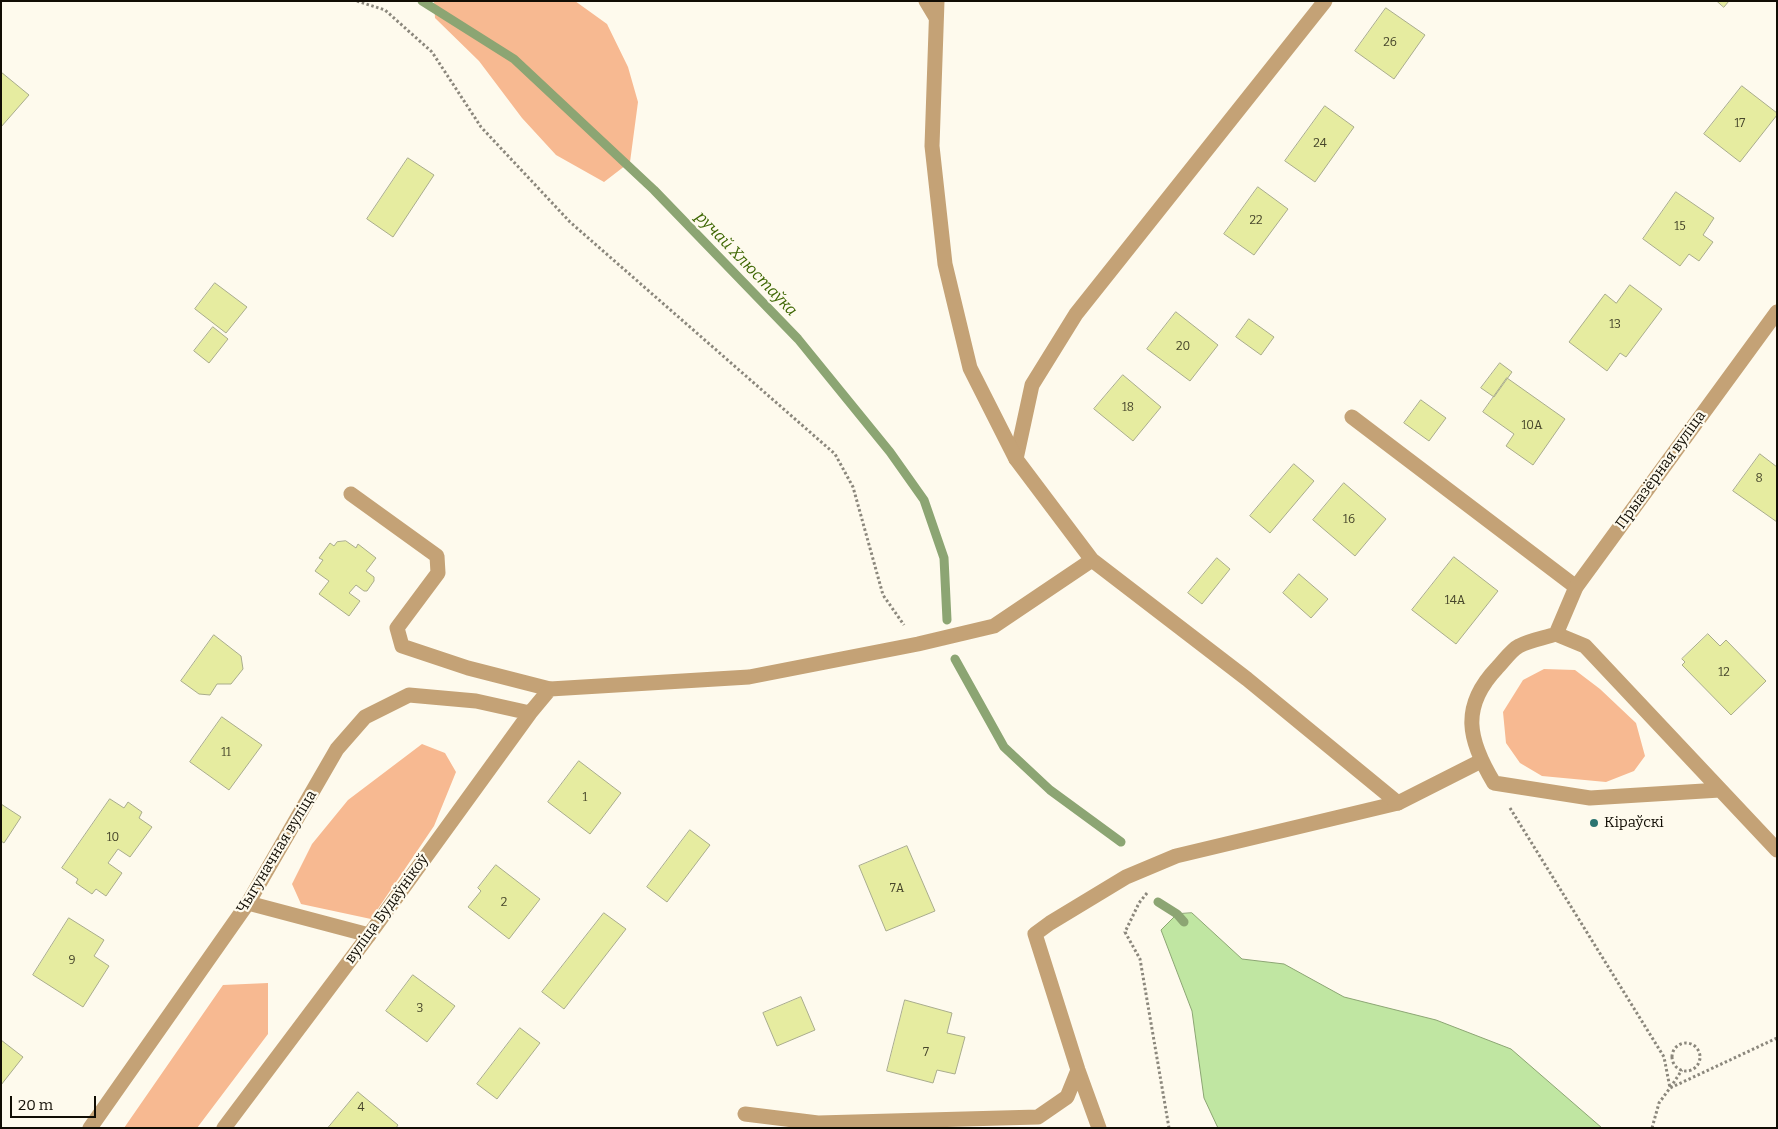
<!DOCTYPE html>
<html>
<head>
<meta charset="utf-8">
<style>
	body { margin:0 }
	#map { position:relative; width:1778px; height:1129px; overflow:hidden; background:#fefaed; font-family:Bitter,serif }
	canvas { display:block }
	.frame { position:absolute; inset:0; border:2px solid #110d04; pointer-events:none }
	.scale { position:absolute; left:10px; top:1096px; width:86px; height:22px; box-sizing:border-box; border:2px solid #110d04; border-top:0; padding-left:6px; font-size:15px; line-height:18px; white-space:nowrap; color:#110d04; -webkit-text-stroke:4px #fefaed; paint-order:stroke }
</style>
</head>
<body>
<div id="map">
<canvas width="1778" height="1129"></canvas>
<div class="frame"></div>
<div class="scale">20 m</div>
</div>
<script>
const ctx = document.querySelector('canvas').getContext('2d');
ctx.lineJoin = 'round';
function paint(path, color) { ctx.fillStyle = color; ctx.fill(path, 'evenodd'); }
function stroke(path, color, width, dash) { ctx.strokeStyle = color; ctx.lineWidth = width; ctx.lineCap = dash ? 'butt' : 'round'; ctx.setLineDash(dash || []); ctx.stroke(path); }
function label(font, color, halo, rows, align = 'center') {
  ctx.font = font + ' Bitter,serif'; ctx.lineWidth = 4.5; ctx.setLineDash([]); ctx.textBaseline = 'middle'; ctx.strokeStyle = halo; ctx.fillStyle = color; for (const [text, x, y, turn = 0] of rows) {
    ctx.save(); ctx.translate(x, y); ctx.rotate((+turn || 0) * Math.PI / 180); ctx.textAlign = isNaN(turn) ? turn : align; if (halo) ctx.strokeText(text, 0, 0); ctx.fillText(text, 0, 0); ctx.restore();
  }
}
paint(new Path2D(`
	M434,1H575L607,24L628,67L638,102L630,162L604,182L556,155L522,118L479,61L435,18Z
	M1544,669L1575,670L1600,689L1636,723L1645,756L1634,771L1606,782L1542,776L1520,763L1506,743L1503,712L1523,680Z
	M422,744L445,753L456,772L434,826L371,919L301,904L292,884L312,844L348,800Z
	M268,983V1034L197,1128H124L223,985Z`), '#f7b991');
const water = new Path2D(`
	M1192,913L1242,959L1284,964L1344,997L1436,1020L1511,1049L1602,1128H1218L1204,1098L1192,1011L1161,930L1177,914Z`);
paint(water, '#c0e6a2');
stroke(water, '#8ca573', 1);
stroke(new Path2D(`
	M422,1L514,59L654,190L798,339L890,452L924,500L944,558L947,620
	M955,659L1004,747L1050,790L1121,842
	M1158,902L1177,914L1184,922`), '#8ca573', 9);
const building = new Path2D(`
	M1717,1H1729L1724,7Z
	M1386,8L1425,35L1394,79L1355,51Z
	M1,72L29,95L1,127Z
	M1742,86L1777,113V115L1740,162L1704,134Z
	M1325,106L1354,127L1315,182L1285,161Z
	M408,158L434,175L393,237L367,219Z
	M1258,187L1288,209L1254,255L1224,234Z
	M1676,192L1714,218L1703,235L1713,242L1699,261L1689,254L1680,266L1643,239Z
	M215,283L247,307L226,333L195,309Z
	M1630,285L1662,309L1626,357L1620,353L1607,371L1569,342L1605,294L1616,303Z
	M1176,312L1218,345L1190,381L1147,349Z
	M1249,319L1274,337L1261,355L1236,337Z
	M213,327L228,339L209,363L194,351Z
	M1500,363L1512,372L1494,397L1481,388Z
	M1123,375L1161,407L1133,441L1094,409Z
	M1507,378L1565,419L1533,465L1506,446L1514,434L1483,412Z
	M1421,400L1446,418L1429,441L1404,423Z
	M1760,454L1777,467V522L1733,491Z
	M1294,464L1314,481L1270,533L1250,516Z
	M1344,483L1386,519L1355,556L1313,520Z
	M346,541L356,548L358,544L376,558L366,571L374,577V581L367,591H364L356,585L349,593L360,601L349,616L319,594L329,581L315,571L323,560L319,558L330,543L334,546L337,542Z
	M1454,557L1498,591L1456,644L1412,610Z
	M1217,558L1230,569L1202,604L1188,593Z
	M1299,574L1328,599L1311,618L1283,593Z
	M1708,634L1720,646L1726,640L1766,681L1731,715L1682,665L1685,662L1682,659Z
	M214,635L241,656L243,669L231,684H217L210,695L199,694L181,681Z
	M222,717L262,745L229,790L190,762Z
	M579,761L621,793L590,834L548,802Z
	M110,799L124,808L128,802L142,812L139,818L152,827L130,857L118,849L108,863L122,873L106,896L96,889L92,894L76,883L78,879L62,868Z
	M1,804L21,817L4,843L1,841Z
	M690,830L710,845L667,902L647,887Z
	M907,846L935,911L886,931L859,866Z
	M496,865L540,899L509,939L468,907L481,891L478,888Z
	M604,913L626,929L564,1009L542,992Z
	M69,918L104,940L94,956L109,966L83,1007L33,975Z
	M413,975L455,1006L427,1042L386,1011Z
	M801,997L815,1030L777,1046L763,1013Z
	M905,1000L952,1013L947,1033L965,1037L955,1074L937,1070L933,1083L887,1071Z
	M520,1028L540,1043L497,1099L477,1084Z
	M1,1040L23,1057L1,1085Z
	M358,1092L398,1125L396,1128H328Z`);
paint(building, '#e6eca0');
stroke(building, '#a9ac8c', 1);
stroke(new Path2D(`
	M357,1L385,10L432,52L481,127L570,222L835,454L853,487L883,595L904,625
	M1510,808L1664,1057L1670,1088L1682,1070
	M1147,893L1139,903L1125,932L1140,959L1169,1128
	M1672 1057a14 14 0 1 1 28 0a14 14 0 1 1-28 0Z
	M1652,1128L1659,1103L1670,1088L1777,1038`), '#8b877c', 3, [2.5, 2.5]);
stroke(new Path2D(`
	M926,1L935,16
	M1352,417L1576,587
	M1016,459L1032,385L1076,314L1325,1
	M351,494L437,556L438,573L397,628L402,646L468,668L550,689
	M248,903L369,935
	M745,1114L818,1123L1038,1117L1067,1097L1078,1070
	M1099,1128L1078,1070L1035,934L1050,923L1126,877L1176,856L1398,803`), '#c4a276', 15);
stroke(new Path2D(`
	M937,1L932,146L945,264L970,368L1016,459L1092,560L1247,679L1398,803L1481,761
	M1556,634L1576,587L1777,312
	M1720,790L1590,798L1494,783C1468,740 1460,707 1497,668C1504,661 1511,650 1519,646C1530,640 1544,638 1556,634L1585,646L1777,850
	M90,1128L248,903L337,749L365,717L409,695L476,701L530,713
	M224,1128L369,935L530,713L550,689L749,677L918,644L994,626L1092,560`), '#c4a276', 15);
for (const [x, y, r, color] of [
	[1594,823,5,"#2b7470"]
]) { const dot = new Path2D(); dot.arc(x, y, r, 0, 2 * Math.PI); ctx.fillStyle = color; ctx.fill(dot); stroke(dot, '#fefaed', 2); }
label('12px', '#46452b', null, [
	["26",1390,43],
	["17",1740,124],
	["24",1320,144],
	["22",1256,221],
	["15",1680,227],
	["13",1615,325],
	["20",1183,347],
	["18",1128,408],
	["10А",1532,426],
	["8",1759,479],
	["16",1349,520],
	["14А",1455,601],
	["12",1724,673],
	["11",226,753],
	["1",585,798],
	["10",113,838],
	["7А",897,889],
	["2",504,903],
	["9",72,961],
	["3",420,1009],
	["7",926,1053],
	["4",361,1108]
]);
label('15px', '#110d04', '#fefaed', [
	["Прыазёрная вуліца",1661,470,-54],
	["Чыгуначная вуліца",277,852,-59],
	["вуліца Будаўнікоў",387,909,-54]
]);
label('15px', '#110d04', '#fefaed', [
	["Кіраўскі",1604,823]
], 'left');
label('italic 16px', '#3c6500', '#fefaed', [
	["ручай Хлюстаўка",746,264,46]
]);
</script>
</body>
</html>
